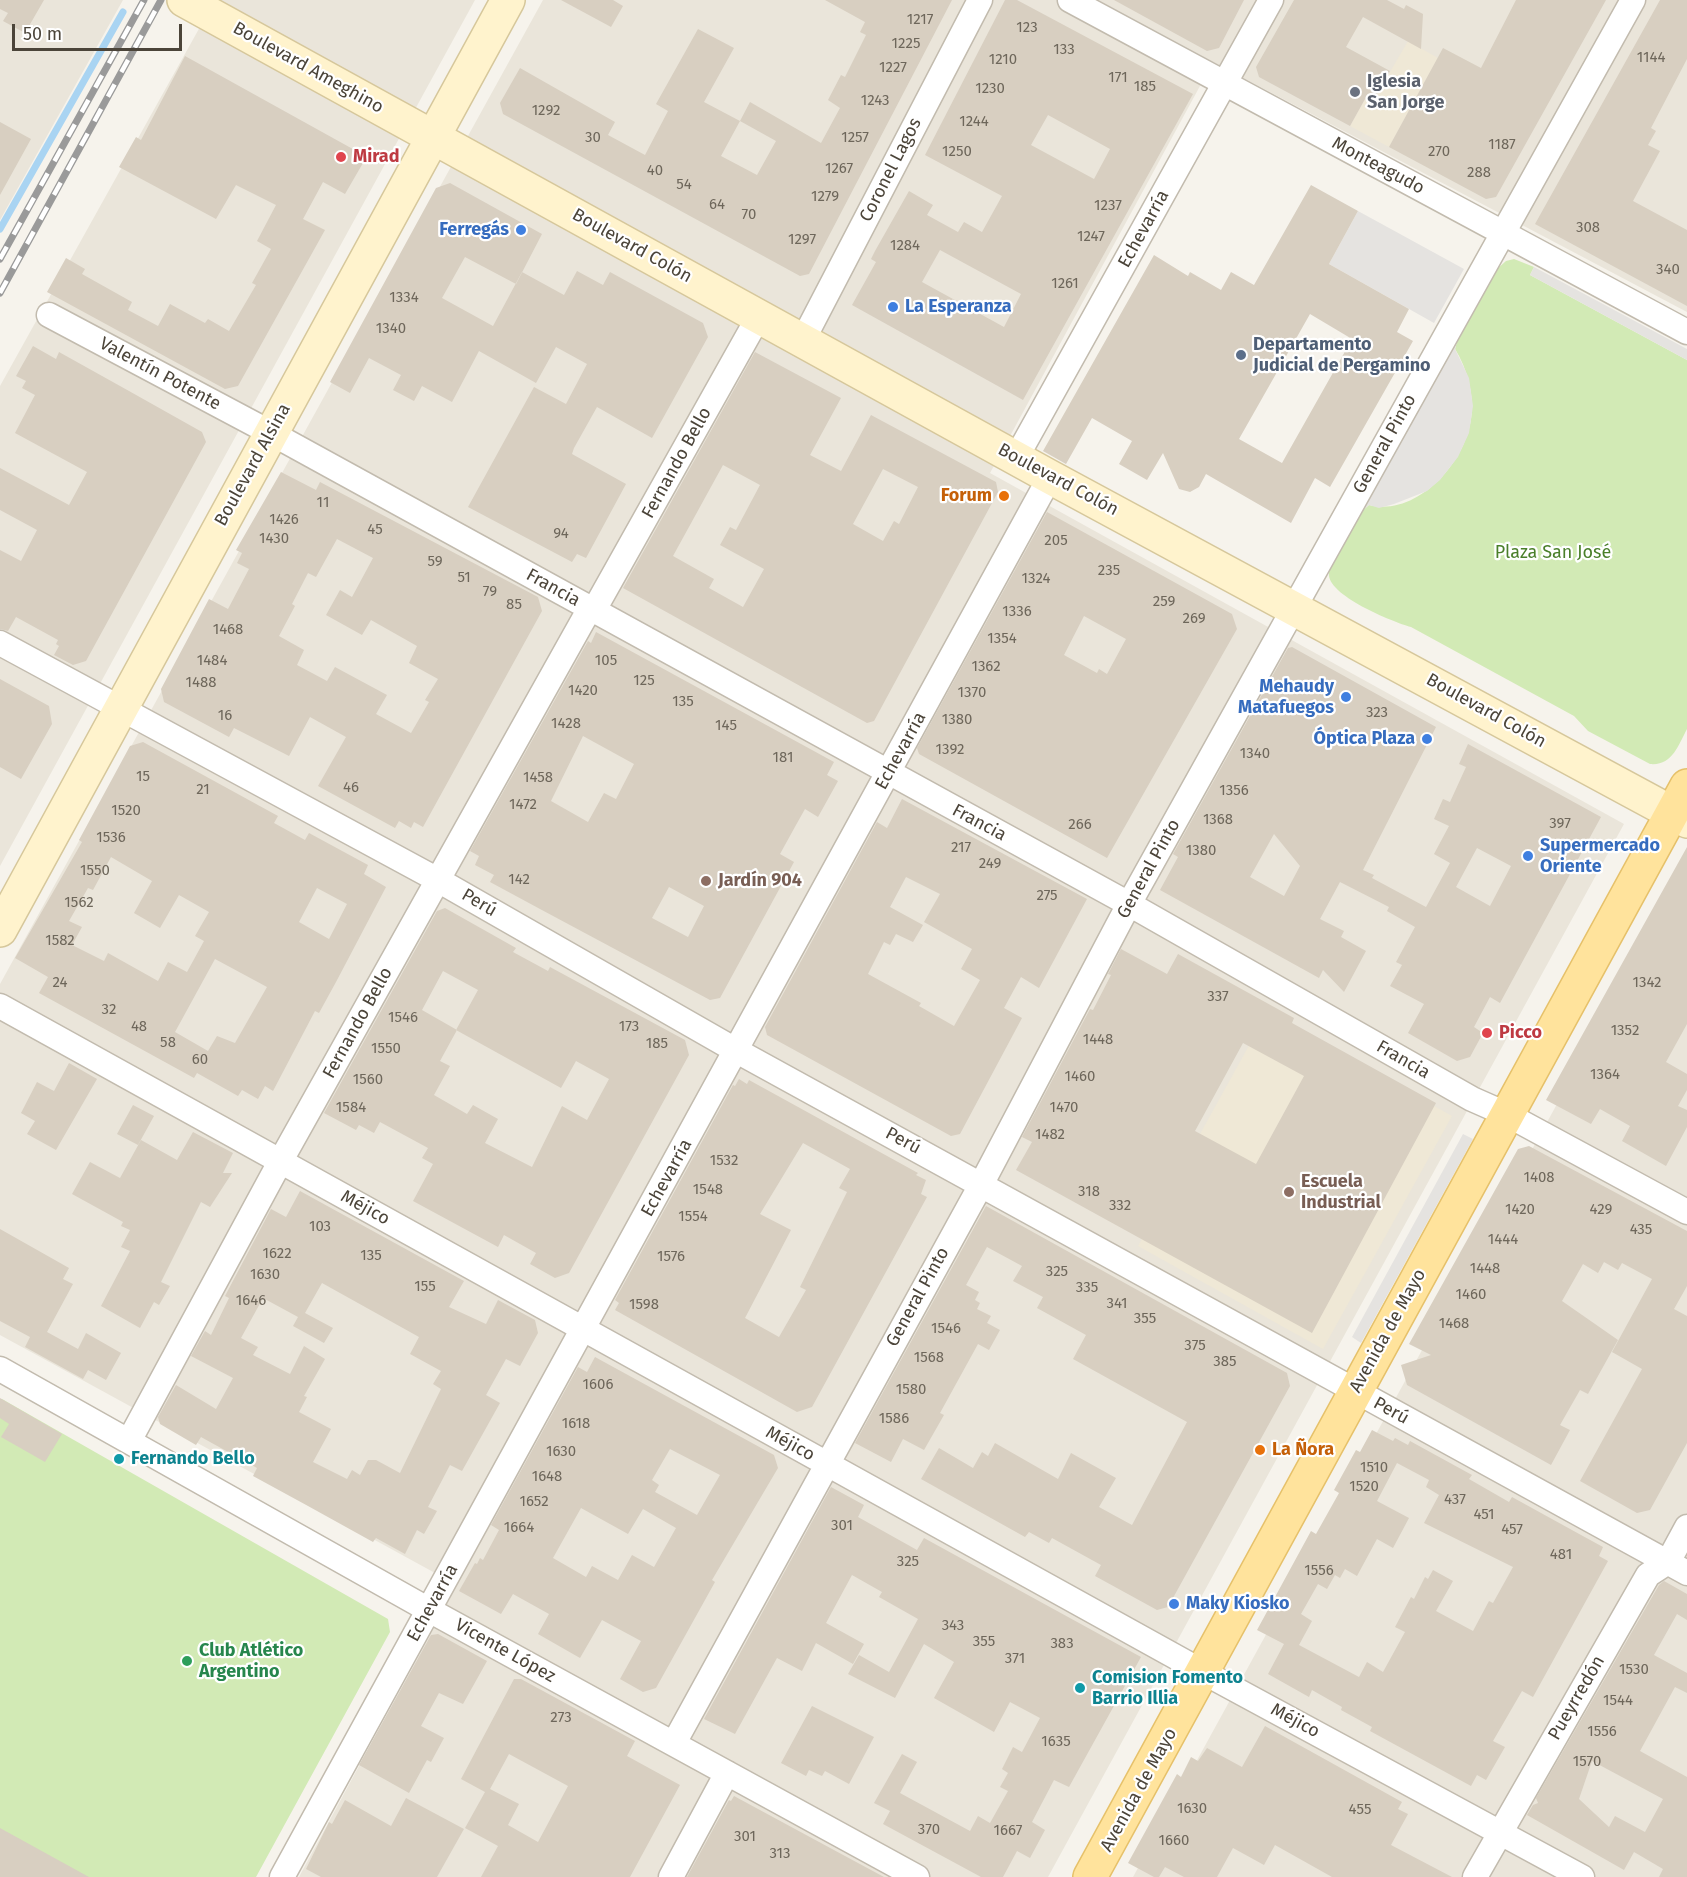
<!DOCTYPE html>
<html>
<head>
<meta charset="utf-8">
<style>
	body { margin:0 }
	#map { position:relative; width:1687px; height:1877px; overflow:hidden; background:#f6f3ec; font-family:"Fira Sans",sans-serif }
	canvas { display:block }
	.scale { position:absolute; left:12px; top:24px; width:170px; height:27px; box-sizing:border-box; border:3px solid #4b4439; border-top:0; padding-left:8px; font-size:18px; line-height:21px; white-space:nowrap; color:#4b4439; -webkit-text-stroke:4px #fff; paint-order:stroke }
</style>
</head>
<body>
<div id="map">
<canvas width="1687" height="1877"></canvas>
<div class="scale">50 m</div>
</div>
<script>
const ctx = document.querySelector('canvas').getContext('2d');
ctx.lineJoin = 'round';
function paint(path, color) { ctx.fillStyle = color; ctx.fill(path, 'evenodd'); }
function stroke(path, color, width, dash) { ctx.strokeStyle = color; ctx.lineWidth = width; ctx.lineCap = dash ? 'butt' : 'round'; ctx.setLineDash(dash || []); ctx.stroke(path); }
function label(font, color, halo, rows, align = 'center') {
  ctx.font = font + ' "Fira Sans",sans-serif'; ctx.lineWidth = 4.5; ctx.setLineDash([]); ctx.textBaseline = 'middle'; ctx.strokeStyle = halo; ctx.fillStyle = color; for (const [text, x, y, turn = 0] of rows) {
    ctx.save(); ctx.translate(x, y); ctx.rotate((+turn || 0) * Math.PI / 180); ctx.textAlign = isNaN(turn) ? turn : align; if (halo) ctx.strokeText(text, 0, 0); ctx.fillText(text, 0, 0); ctx.restore();
  }
}
paint(new Path2D(`
	M0,0H123L0,220Z
	M215,0H475L0,866V386Z
	M543,0H1687V312L1213,62L990,473L1624,824L1048,1877H299L457,1585L0,1335V984Z
	M1687,867V1877H1133Z`), '#eae5da');
paint(new Path2D(`
	M1408,41L1438,58L1389,147L1350,126L1365,99L1372,103Z
	M1267,1013L1452,1116L1323,1349L1138,1246Z`), '#efe8d6');
paint(new Path2D(`
	M1514,259L1534,267L1530,275L1687,360V729C1678,746 1672,766 1650,764L1588,731L1574,716L1411,627C1393,622 1326,595 1329,573C1331,556 1354,526 1362,511L1369,505C1417,517 1465,463 1471,419C1475,397 1467,368 1455,349L1458,338L1497,269L1506,261Z
	M2,1399L388,1619L390,1632L256,1877H0V1401Z`), '#d2eab5');
paint(new Path2D(`
	M1358,211L1464,269L1434,323L1329,264Z
	M1534,267L1687,349V360L1530,275Z
	M1458,338L1455,349L1469,378L1473,406L1469,433L1458,457L1440,480L1427,491L1394,504L1379,508L1369,505L1362,511Z
	M1463,1134L1473,1139L1361,1343L1352,1337Z`), '#e5e3e0');
stroke(new Path2D(`
	M0,229L123,12`), '#a9d4f2', 7);
paint(new Path2D(`
	M0,0H44L25,33L3,21L8,13L0,9Z
	M561,0H613L623,6L611,27Z
	M825,0H952L809,274L800,276L503,114L500,103L520,68L615,122L608,135L645,155L668,111L656,104L698,29L734,48L704,102L740,121L750,102L821,143L840,108L828,100L841,75L845,77L866,35L860,32L865,22ZM740,121L776,141L757,175L721,156Z
	M1005,0H1017L1193,94L1023,400L852,305L876,262L871,259L875,251L909,191L933,205L927,215L958,232L964,222L982,232L1002,196L925,155ZM1048,115L1110,149L1094,179L1031,145ZM940,250L1021,294L1004,327L922,282Z
	M1114,0H1244L1219,48L1207,51Z
	M1294,0H1387L1404,9L1406,5L1423,14L1421,49L1363,17L1346,47L1390,71L1372,103L1365,99L1350,126L1259,77L1256,67Z
	M1516,0H1606L1496,197L1486,199L1389,147L1443,48L1481,68Z
	M1660,0H1687V59L1651,128L1656,131L1648,145L1660,151L1633,201L1687,230V306L1535,224Z
	M185,56L360,153L363,163L345,194L323,182L303,219L325,230L238,386L225,389L47,292L66,258L85,269L82,274L132,302L128,310L158,326L170,304L205,323L208,319L229,331L256,285L252,283L271,249L257,241L276,205L236,185L216,219L119,167L136,137L141,140Z
	M0,122L31,139L0,195Z
	M450,183L542,234L516,284L465,257L442,298L493,326L522,272L564,295L577,271L603,285L610,272L703,323L708,337L652,438L597,407L574,448L572,454L626,484L586,558L577,554L572,562L468,507L534,387L566,404L587,364L556,347L536,383L479,351L452,402L422,386L414,401L393,390L401,375L369,358L350,393L330,382L436,188Z
	M1311,185L1358,211L1329,264L1409,309L1397,332L1413,341L1330,487L1315,478L1291,523L1206,474L1199,487L1190,492L1179,489L1163,453L1147,480L1119,464L1132,441L1092,418L1066,464L1043,451L1154,255L1188,276L1190,272L1221,290L1231,272L1254,285ZM1310,314L1352,339L1282,463L1239,439Z
	M33,346L56,359L59,352L129,391L202,432L206,442L86,661L73,665L54,655L59,646L56,644L58,640L16,617L8,631L0,629V550L21,561L37,530L0,510V468L69,505L87,472L15,433L35,395L22,388L26,381L16,376Z
	M755,352L841,398L810,455L841,471L871,415L996,482L998,492L874,721L867,723L623,588ZM723,465L760,485L736,530L730,527L720,545L764,569L743,607L709,588L714,579L673,556ZM883,469L918,487L899,524L894,521L883,541L853,524Z
	M281,472L316,490L320,482L538,597L542,611L423,827L414,822L411,828L399,821L395,828L318,786L346,737L310,717L289,756L234,728L229,737L164,702L161,689L209,599L228,609L249,569L237,563L242,553L236,550ZM337,539L373,558L352,597L340,590L326,615L362,635L371,620L417,646L409,663L438,679L425,700L429,702L411,733L376,714L387,695L335,667L327,681L297,665L304,650L279,636L295,606L292,604L308,573L316,577Z
	M1047,512L1232,614L1237,629L1107,858L919,754L917,748ZM1084,616L1126,639L1107,674L1099,669L1097,673L1064,655Z
	M596,632L834,762L827,775L838,781L818,817L805,809L796,825L780,854L794,862L720,998L710,1000L540,909L490,882L494,875L475,865L479,856L470,851L588,641L591,643ZM583,736L634,764L616,799L604,793L588,822L551,801ZM669,887L704,906L688,937L652,918Z
	M1292,647L1436,727L1363,870L1374,875L1372,878L1426,907L1450,863L1434,854L1449,826L1434,819L1443,799L1450,802L1466,767L1459,764L1468,744L1601,817L1500,1003L1490,997L1474,1027L1483,1033L1470,1057L1457,1061L1408,1033L1424,1004L1390,986L1402,965L1396,962L1415,927L1387,911L1389,907L1340,882L1320,919L1344,931L1341,937L1366,951L1344,992L1323,970L1319,978L1160,890L1178,857L1173,854L1288,648ZM1274,834L1300,866L1284,896L1250,877ZM1477,848L1511,866L1490,906L1456,887Z
	M0,679L49,706L52,724L21,779L0,767Z
	M143,742L278,816L274,823L305,840L309,833L368,865L364,874L386,887L336,982L319,1013L315,1011L273,1091L265,1086L258,1099L242,1090L238,1096L197,1073L194,1078L39,993L48,977L15,958L82,842L79,840L130,746ZM111,857L152,881L134,913L160,928L179,895L209,912L195,936L204,941L187,972L168,962L158,981L108,953L104,961L72,945L82,927L69,921L88,888L93,890ZM317,888L347,904L329,939L299,922ZM215,959L267,987L235,1043L217,1036L208,1051L175,1032Z
	M902,799L1087,899L1039,988L1021,977L1004,1008L1022,1018L960,1134L951,1136L767,1035L765,1027L877,822L887,828ZM906,877L940,894L924,922L972,949L961,969L980,980L954,1026L919,1006L921,1003L868,974L884,942L890,945L896,934L913,942L923,925L890,907Z
	M1687,847V1024L1666,1062L1687,1074V1090L1678,1106L1687,1110V1127L1666,1166L1622,1141L1630,1126L1600,1109L1591,1124L1546,1100Z
	M445,908L516,948L513,952L548,971L550,967L685,1040L689,1055L569,1273L555,1278L530,1264L536,1253L504,1235L498,1247L413,1201L433,1164L422,1158L428,1148L380,1122L374,1133L359,1125L356,1130L324,1113L437,911ZM443,971L478,990L456,1030L561,1088L576,1061L609,1079L587,1120L562,1106L532,1167L485,1143L498,1119L473,1105L467,1114L434,1095L450,1066L440,1061L457,1030L422,1010Z
	M1121,949L1167,974L1178,954L1294,1018L1292,1023L1436,1103L1312,1333L1016,1170L1032,1142L1022,1137L1090,1009L1093,1010L1111,975L1108,974ZM1243,1043L1304,1076L1256,1164L1195,1131Z
	M69,1063L97,1079L56,1150L27,1134L35,1121L21,1113L37,1082L54,1091Z
	M739,1079L747,1084L749,1080L918,1173L916,1175L926,1180L921,1194L927,1197L812,1407L797,1412L615,1310L619,1303L615,1300L733,1085L735,1086ZM803,1143L850,1169L839,1188L847,1192L800,1287L806,1290L779,1337L745,1318L791,1230L760,1214Z
	M133,1105L154,1116L138,1145L117,1134Z
	M193,1132L233,1153L223,1173H232L210,1207L201,1202L161,1282L170,1286L159,1305L154,1302L140,1328L101,1306L130,1251L121,1247L130,1230L121,1226L123,1222L72,1194L90,1162L120,1178L141,1140L177,1160Z
	M1529,1146L1687,1231V1286L1674,1309L1687,1316V1443L1650,1510L1637,1513L1580,1481L1642,1369L1612,1352L1652,1279L1622,1263L1618,1270L1604,1262L1598,1273L1583,1264L1562,1301L1618,1340L1588,1394L1580,1390L1560,1425L1570,1430L1551,1465L1407,1385L1401,1365L1431,1355L1409,1344L1518,1149Z
	M300,1191L464,1281L449,1307L486,1324L498,1300L535,1320L538,1333L520,1366L506,1359L486,1395L500,1403L462,1471L450,1465L428,1507L437,1511L424,1534L417,1530L405,1554L376,1538L373,1542L308,1506L253,1476L257,1468L201,1437L196,1445L160,1424L158,1417L176,1385L216,1409L233,1378L191,1356L205,1331L211,1335L229,1298L225,1296L271,1209L286,1217ZM322,1283L419,1337L410,1354L441,1371L433,1384L441,1389L400,1473L376,1460H368L360,1475L352,1470L347,1479L313,1462L331,1429L299,1412L307,1397L304,1396L325,1359L304,1346L290,1374L253,1355L258,1347L241,1338L263,1298L298,1317L293,1326L324,1343L333,1328L305,1313Z
	M986,1206L1287,1373L1290,1386L1168,1607L1157,1610L1095,1576L1101,1565L1052,1538L1049,1543L1029,1532L1025,1537L921,1479L939,1448L973,1468L982,1452L988,1456L995,1443L1058,1479L1071,1453L1116,1478L1099,1507L1132,1525L1187,1422L1073,1359L1086,1335L1037,1308L1043,1297L1013,1281L1022,1266L987,1247L966,1285L979,1292L975,1300L980,1303L977,1309L991,1316L987,1323L1000,1330L989,1350L978,1344L940,1413L944,1415L924,1450L903,1439L891,1462L855,1443Z
	M0,1229L69,1268L63,1279L73,1284L47,1332L78,1349L86,1333L121,1353L106,1380L88,1370L83,1379L25,1347L30,1337L0,1321Z
	M595,1357L774,1455L778,1468L712,1580L715,1582L656,1688L643,1692L620,1679L641,1641L602,1620L580,1658L538,1634L549,1614L513,1594L501,1614L459,1591L475,1563L477,1564L480,1558L483,1560L499,1530L491,1525L578,1367L587,1372ZM670,1449L720,1475L697,1515L655,1492L659,1485L652,1480ZM581,1508L628,1534L643,1509L676,1528L654,1567L632,1555L618,1580L592,1566L586,1577L553,1558Z
	M0,1398L62,1434L45,1462L1,1437L9,1424L0,1418Z
	M1372,1430L1393,1441L1395,1438L1408,1445L1410,1441L1472,1475L1469,1479L1509,1502L1512,1497L1581,1535L1603,1547L1599,1556L1608,1561L1533,1697L1522,1691L1493,1741L1505,1747L1486,1780L1477,1775L1471,1786L1370,1731L1372,1727L1341,1710L1342,1707L1312,1690L1309,1697L1268,1674L1284,1644L1257,1630L1311,1531L1316,1534L1339,1493L1334,1490L1356,1450L1360,1452ZM1397,1463L1429,1480L1426,1487L1439,1495L1424,1523L1513,1567L1493,1603L1489,1601L1473,1631L1436,1611L1453,1581L1433,1570L1428,1579L1425,1577L1414,1599L1411,1597L1395,1627L1405,1632L1383,1672L1367,1662L1359,1677L1299,1645L1312,1621L1301,1614L1318,1584L1327,1589L1335,1575L1340,1578L1345,1569L1357,1576L1377,1539L1393,1548L1409,1518L1377,1501Z
	M831,1487L864,1505L858,1517L917,1550L924,1538L1141,1657L1069,1787L1054,1780L1032,1822L1045,1830L1030,1858L1017,1851L1003,1877H981L883,1824L890,1811L874,1803L902,1754L917,1762L900,1793L970,1831L978,1816L990,1823L1008,1791L1000,1787L1008,1773L1002,1769L1013,1747L1022,1752L1040,1718L1010,1702L994,1732L934,1698L954,1662L924,1644L895,1698L848,1674L859,1655L889,1672L918,1619L879,1597L882,1592L852,1575L826,1623L864,1644L853,1664L816,1643L802,1671L777,1658L735,1734L704,1719Z
	M1664,1581L1687,1594V1620L1677,1614L1654,1655L1687,1673V1693L1675,1687L1640,1751L1687,1777V1877H1659L1663,1869L1634,1852L1624,1870L1527,1815L1533,1805L1538,1803L1536,1798L1659,1585ZM1592,1761L1663,1799L1645,1832L1615,1816L1609,1827L1579,1799Z
	M438,1634L487,1661L463,1704L439,1693L421,1726L444,1738L431,1762L427,1760L409,1793L359,1765L431,1635Z
	M514,1679H521L635,1741L627,1756L680,1785L630,1877H481L498,1846L465,1828L485,1792L461,1779ZM509,1754L568,1786L538,1842L508,1825L519,1804L490,1789Z
	M812,1706L874,1737L849,1784L825,1771L822,1776L809,1770L806,1776L781,1763Z
	M1265,1726L1402,1802L1398,1809L1408,1814L1391,1845L1452,1877H1332L1275,1845L1264,1865L1233,1848L1217,1877H1184L1165,1867L1159,1877H1154L1128,1863L1177,1774L1181,1777L1191,1757L1198,1761L1207,1748L1242,1767Z
	M734,1796L845,1856L884,1877H687L729,1800L731,1801Z
	M406,1798L464,1829L437,1877H321L306,1869L329,1822L332,1824L345,1800L391,1826Z
	M0,1828L89,1877H0Z`), '#d8cfc1');
const minor = new Path2D(`
	M1070,0L1687,332
	M49,315L271,433L1129,904L1472,1099L1506,1114L1687,1212
	M803,340L980,0
	M1016,458L1271,0
	M594,610L759,316
	M0,643L438,880L737,1051L1687,1573
	M0,1006L1203,1672L1582,1877
	M0,1369L429,1610L917,1877
	M129,1441L280,1162L590,608
	M674,1743L982,1183L1129,904L1633,0
	M282,1877L1050,477
	M671,1877L727,1773
	M1475,1877L1648,1575L1668,1562L1687,1527`);
const secondary = new Path2D(`
	M184,0L1050,477L1687,821
	M0,930L508,0`);
const primary = new Path2D(`
	M1090,1877L1687,786`);
stroke(minor, '#c2bbae', 27);
stroke(secondary, '#d6c79b', 36);
stroke(primary, '#e6c16a', 36);
stroke(minor, '#fff', 24);
stroke(secondary, '#fff3cd', 33);
stroke(primary, '#ffe39c', 33);
const rail = new Path2D(`
	M0,259L144,0
	M0,293L161,0`);
stroke(rail, '#9a9a9a', 7);
stroke(rail, '#fff', 4.5, [14]);
for (const [x, y, r, color] of [
	[1355,92,6,"#6b7280"],
	[341,157,6,"#e0444e"],
	[521,230,6,"#3f7fe0"],
	[893,307,6,"#3f7fe0"],
	[1241,355,6,"#5c6f8a"],
	[1004,496,6,"#e8710a"],
	[1346,697,6,"#3f7fe0"],
	[1427,739,6,"#3f7fe0"],
	[1528,856,6,"#3f7fe0"],
	[706,881,6,"#8d6e63"],
	[1487,1033,6,"#e0444e"],
	[1289,1192,6,"#8d6e63"],
	[1260,1450,6,"#e8710a"],
	[119,1459,6,"#0f9aa8"],
	[1174,1604,6,"#3f7fe0"],
	[187,1661,6,"#2e9e5b"],
	[1080,1688,6,"#0f9aa8"]
]) { const dot = new Path2D(); dot.arc(x, y, r, 0, 2 * Math.PI); ctx.fillStyle = color; ctx.fill(dot); stroke(dot, '#fff', 2); }
label('15px', '#6e675b', null, [
	["1217",920,20],
	["123",1027,28],
	["1225",906,44],
	["133",1064,50],
	["1144",1651,58],
	["1210",1003,60],
	["1227",893,68],
	["171",1118,78],
	["185",1145,87],
	["1230",990,89],
	["1243",875,101],
	["1292",546,111],
	["1244",974,122],
	["30",593,138],
	["1257",855,138],
	["1187",1502,145],
	["1250",957,152],
	["270",1439,152],
	["1267",839,169],
	["40",655,171],
	["288",1479,173],
	["54",684,185],
	["1279",825,197],
	["64",717,205],
	["1237",1108,206],
	["70",749,215],
	["308",1588,228],
	["1247",1091,237],
	["1297",802,240],
	["1284",905,246],
	["340",1668,270],
	["1261",1065,284],
	["1334",404,298],
	["1340",391,329],
	["11",323,503],
	["1426",284,520],
	["45",375,530],
	["94",561,534],
	["1430",274,539],
	["205",1056,541],
	["59",435,562],
	["235",1109,571],
	["51",464,578],
	["1324",1036,579],
	["79",490,592],
	["259",1164,602],
	["85",514,605],
	["1336",1017,612],
	["269",1194,619],
	["1468",228,630],
	["1354",1002,639],
	["1484",212,661],
	["105",606,661],
	["1362",986,667],
	["125",644,681],
	["1488",201,683],
	["1420",583,691],
	["1370",972,693],
	["135",683,702],
	["323",1377,713],
	["16",225,716],
	["1380",957,720],
	["1428",566,724],
	["145",726,726],
	["1392",950,750],
	["1340",1255,754],
	["181",783,758],
	["15",143,777],
	["1458",538,778],
	["46",351,788],
	["21",203,790],
	["1356",1234,791],
	["1472",523,805],
	["1520",126,811],
	["1368",1218,820],
	["397",1560,824],
	["266",1080,825],
	["1536",111,838],
	["217",961,848],
	["1380",1201,851],
	["249",990,864],
	["1550",95,871],
	["142",519,880],
	["275",1047,896],
	["1562",79,903],
	["1582",60,941],
	["24",60,983],
	["1342",1647,983],
	["337",1218,997],
	["32",109,1010],
	["1546",403,1018],
	["48",139,1027],
	["173",629,1027],
	["1352",1625,1031],
	["1448",1098,1040],
	["58",168,1043],
	["185",657,1044],
	["1550",386,1049],
	["60",200,1060],
	["1364",1605,1075],
	["1460",1080,1077],
	["1560",368,1080],
	["1584",351,1108],
	["1470",1064,1108],
	["1482",1050,1135],
	["1532",724,1161],
	["1408",1539,1178],
	["1548",708,1190],
	["318",1089,1192],
	["332",1120,1206],
	["1420",1520,1210],
	["429",1601,1210],
	["1554",693,1217],
	["103",320,1227],
	["435",1641,1230],
	["1444",1503,1240],
	["1622",277,1254],
	["135",371,1256],
	["1576",671,1257],
	["1448",1485,1269],
	["325",1057,1272],
	["1630",265,1275],
	["155",425,1287],
	["335",1087,1288],
	["1460",1471,1295],
	["1646",251,1301],
	["341",1117,1304],
	["1598",644,1305],
	["355",1145,1319],
	["1468",1454,1324],
	["1546",946,1329],
	["375",1195,1346],
	["1568",929,1358],
	["385",1225,1362],
	["1606",598,1385],
	["1580",911,1390],
	["1586",894,1419],
	["1618",576,1424],
	["1630",561,1452],
	["1510",1374,1468],
	["1648",547,1477],
	["1520",1364,1487],
	["437",1455,1500],
	["1652",534,1502],
	["451",1484,1515],
	["301",842,1526],
	["1664",519,1528],
	["457",1512,1530],
	["481",1561,1555],
	["325",908,1562],
	["1556",1319,1571],
	["343",953,1626],
	["355",984,1642],
	["383",1062,1644],
	["371",1015,1659],
	["1530",1634,1670],
	["1544",1618,1701],
	["273",561,1718],
	["1556",1602,1732],
	["1635",1056,1742],
	["1570",1587,1762],
	["1630",1192,1809],
	["455",1360,1810],
	["370",929,1830],
	["1667",1008,1831],
	["301",745,1837],
	["1660",1174,1841],
	["313",780,1854]
]);
label('18px', '#4b4439', '#fff', [
	["Boulevard Ameghino",308,68,29],
	["Monteagudo",1378,166,28],
	["Coronel Lagos",891,170,-63],
	["Echevarría",1144,229,-61],
	["Boulevard Colón",632,246,29],
	["Valentín Potente",160,374,28],
	["General Pinto",1385,444,-61],
	["Fernando Bello",677,463,-61],
	["Boulevard Alsina",253,465,-61],
	["Boulevard Colón",1058,480,28],
	["Francia",553,588,29],
	["Boulevard Colón",1486,711,29],
	["Echevarría",901,751,-61],
	["Francia",979,823,28],
	["General Pinto",1149,869,-61],
	["Perú",479,903,30],
	["Fernando Bello",358,1023,-61],
	["Francia",1403,1060,30],
	["Perú",903,1141,28],
	["Echevarría",667,1178,-61],
	["Méjico",365,1208,29],
	["General Pinto",918,1297,-61],
	["Avenida de Mayo",1388,1331,-61],
	["Perú",1391,1411,29],
	["Méjico",790,1444,29],
	["Echevarría",433,1603,-61],
	["Vicente López",505,1651,29],
	["Pueyrredón",1577,1698,-60],
	["Méjico",1295,1721,28],
	["Avenida de Mayo",1139,1790,-61]
]);
label('bold 18px', '#5b616d', '#fff', [
	["Iglesia",1367,82],
	["San Jorge",1367,103]
], 'left');
label('bold 18px', '#be3a42', '#fff', [
	["Mirad",353,157],
	["Picco",1499,1033]
], 'left');
label('bold 18px', '#366cbe', '#fff', [
	["Ferregás",509,230],
	["La Esperanza",905,307,"left"],
	["Mehaudy",1334,687],
	["Matafuegos",1334,708],
	["Óptica Plaza",1415,739],
	["Supermercado",1540,846,"left"],
	["Oriente",1540,867,"left"],
	["Maky Kiosko",1186,1604,"left"]
], 'right');
label('bold 18px', '#4e5e75', '#fff', [
	["Departamento",1253,345],
	["Judicial de Pergamino",1253,366]
], 'left');
label('bold 18px', '#c56008', '#fff', [
	["Forum",992,496],
	["La Ñora",1272,1450,"left"]
], 'right');
label('18px', '#4a7f2a', '#fff', [
	["Plaza San José",1553,553]
]);
label('bold 18px', '#785e54', '#fff', [
	["Jardín 904",718,881],
	["Escuela",1301,1182],
	["Industrial",1301,1203]
], 'left');
label('bold 18px', '#0d838f', '#fff', [
	["Fernando Bello",131,1459],
	["Comision Fomento",1092,1678],
	["Barrio Illia",1092,1699]
], 'left');
label('bold 18px', '#27864d', '#fff', [
	["Club Atlético",199,1651],
	["Argentino",199,1672]
], 'left');
</script>
</body>
</html>
